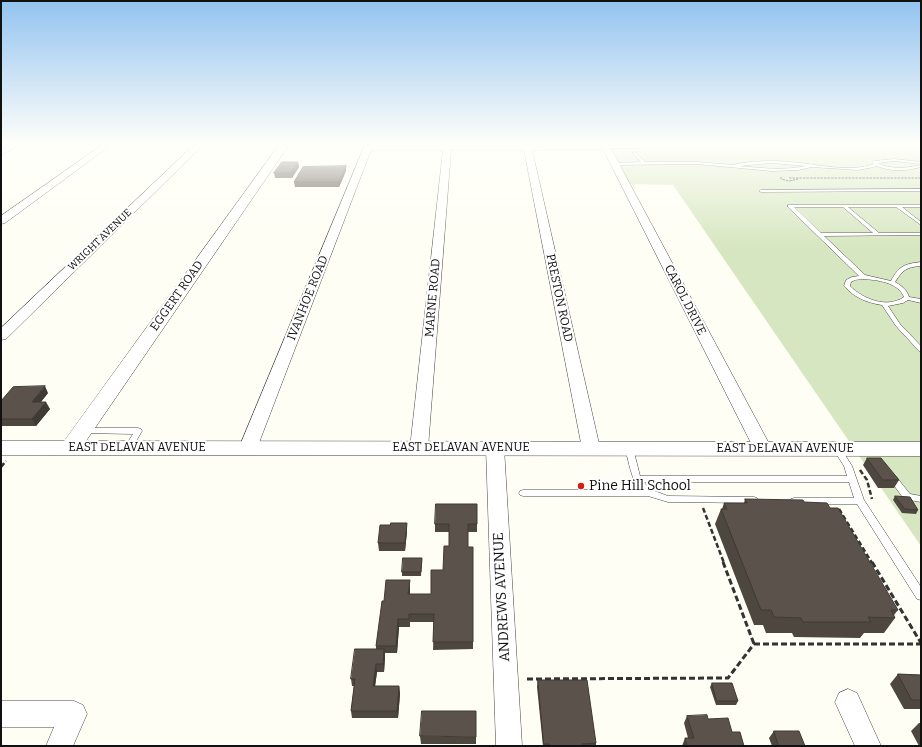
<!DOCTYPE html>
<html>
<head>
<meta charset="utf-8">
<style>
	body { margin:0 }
	#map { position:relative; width:922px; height:747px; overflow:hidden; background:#fffef4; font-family:Bitter,serif }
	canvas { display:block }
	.frame { position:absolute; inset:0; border:2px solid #111; pointer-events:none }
</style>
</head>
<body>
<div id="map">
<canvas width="922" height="747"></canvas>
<div class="frame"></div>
</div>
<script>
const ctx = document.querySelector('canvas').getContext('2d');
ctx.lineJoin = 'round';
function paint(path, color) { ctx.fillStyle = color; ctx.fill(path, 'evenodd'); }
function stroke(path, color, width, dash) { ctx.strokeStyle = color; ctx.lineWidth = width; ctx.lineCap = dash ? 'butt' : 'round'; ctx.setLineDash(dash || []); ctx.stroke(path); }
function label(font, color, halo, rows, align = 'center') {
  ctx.font = font + ' Bitter,serif'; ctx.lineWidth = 4; ctx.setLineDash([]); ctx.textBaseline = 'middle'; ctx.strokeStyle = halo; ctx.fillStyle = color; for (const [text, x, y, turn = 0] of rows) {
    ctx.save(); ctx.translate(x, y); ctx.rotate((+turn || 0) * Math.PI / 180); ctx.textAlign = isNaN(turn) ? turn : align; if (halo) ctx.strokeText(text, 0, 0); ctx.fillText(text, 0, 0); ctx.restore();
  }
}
paint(new Path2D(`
	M610,145H921V546L673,185L630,184Z`), '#d6e6c0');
const service = new Path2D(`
	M639,145H643L642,148H606L604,147L606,146H639Z
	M635,152L645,162H697L734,165L736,164C754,161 773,160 791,162C816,164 850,173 874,164L872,162L874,161L894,159L921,162V164L894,161L878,163C891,170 907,168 921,165V167C906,171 891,172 877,166L869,168L858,170L812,167L798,170L772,171L697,164L615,165L613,164L615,163L641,162L633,153ZM771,163L806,166C784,171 761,168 739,166Z
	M921,189V191L761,192L759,191L761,190Z
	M788,205H921V207H902L921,222V225L896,207H848L879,233H921V235L824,236L865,275L891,281C899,266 904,264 921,262V266C906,267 903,270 895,282C902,286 907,290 909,297L921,299V303L908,300L903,303L888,306L900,324L921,346V352L919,351L896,326L882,305C868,303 855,298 845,287L844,286L846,280L852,277L859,276L788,207ZM794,207H843L873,233H821ZM863,279C877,280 898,282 904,297C887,309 863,299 850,286L851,282L855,280Z
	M85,428H138L141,429L142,431L131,450H125L124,448L133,434L82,433L81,431L82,429Z
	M629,445L632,446L633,448L640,476H847L844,466L833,449L834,447H840L852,466L864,500L921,587V600L917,599L857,504H794L791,503L790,501L791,499L794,498H854L849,482H643L652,490L668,496L754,497L757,498L758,500L757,502L754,503L668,502L648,496H523L520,495L519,493L520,491L523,490H639C631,477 629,463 625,448L626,446Z
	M891,473L894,474L910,494L921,496V502L904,499L887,476L888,474Z`);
const minor = new Path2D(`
	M10,145H20L1,155V150Z
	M102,145H111L5,223L1,224V216Z
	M194,145H203L6,339L1,340V328Z
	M365,145H609L772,449L769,453L763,455L757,453L754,449L603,149L532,150L600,448L597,452L591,454L585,452L582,448L524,150H451L428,448L425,452L419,454L413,452L410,448L443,150H371L257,448L254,452L248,454L242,452L239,448Z
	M495,442L501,444L504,448L522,746H496L486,448L489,444Z
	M848,689L857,693L881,746H855L835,702L839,693Z
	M1,701H74L83,705L87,714L73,746H46L54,727H1Z`);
const tertiary = new Path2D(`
	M279,145H289L86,441L921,442V456L1,455V441H64Z`);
stroke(service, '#444', 1);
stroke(minor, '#444', 1);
stroke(tertiary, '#444', 1);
stroke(new Path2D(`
	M781,177V179L789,181L798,179
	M789,178H921`), '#333', 1, [2.5, 1]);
stroke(new Path2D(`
	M1,467L6,461
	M860,470L867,480L872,499
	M703,508L724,563
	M839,509L872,563`), '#333', 2.5, [5, 2.5]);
stroke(new Path2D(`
	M723,562L754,644
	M872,562L921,643
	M754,644H921
	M527,679L728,678L754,644`), '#333', 3, [6, 3]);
paint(service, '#fff');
paint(minor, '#fff');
paint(tertiary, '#fff');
paint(new Path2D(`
	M298,162L299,167L292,178H275L274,173Z
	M346,166V171L339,187H295L294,182Z
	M48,393L41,402L50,409L36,426H1V401Z
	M867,458L899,480L894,488H878L863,465Z
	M895,496L918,510L916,514L902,513L893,500Z
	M745,499L804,502L898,610L894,615L895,618L884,633H864L860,638L794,637L792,633H766L763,625H754L715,524L721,509H722L724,503H744Z
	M435,524H477V532H468V547H473V649L433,650L434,622H410V627H399L397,653H385V657L384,672H377L375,686H399L400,694L398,718H352L351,711L354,686H352L351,679L376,649V646L384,601L410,588V594H431L443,570L449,546V532H435Z
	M390,525L407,531L405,551H379L378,543Z
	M422,558L421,576H402V572Z
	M898,674L921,675V709H904L890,684Z
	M538,680L596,743V746H543L537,687Z
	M712,683L738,701L736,705H716L710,687Z
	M687,716L708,719L732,732L744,746H682L685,738H688L684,723Z
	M919,723H921V746H919L911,731Z
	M774,731L805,746H772L769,738Z
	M420,736L476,737V744H421Z`), '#4e4740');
paint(new Path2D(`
	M298,162L299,167L292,178L291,173Z
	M346,166V171L339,187V182Z
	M45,386L48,393L35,409L32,402Z
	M46,402L50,409L36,426L32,419Z
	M407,523V531L405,551V543Z
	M410,580V588L409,602L408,594Z
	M398,619L399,627L397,653L396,646Z
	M384,649L385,657L384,672L383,664Z
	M376,664L377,672L374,694L373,686Z
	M399,686L400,694L398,718L397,711Z`), '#403a34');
const building = new Path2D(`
	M282,162H298L291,173H274Z
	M346,166L339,182H294L303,167Z
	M45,386L32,402H46L32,419H1V401L13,387Z
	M867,458H881L899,480H883Z
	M895,496L910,497L918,510L905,509Z
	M745,499L803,500L804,502L827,503L830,508H838L898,610H891L895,618L868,617L871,622H803L801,618L774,617L771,610H761L721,509H727L724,503H747Z
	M436,504H477V524H468V547H473V642H433L434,614H409V619H398L396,646H376L382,601H384L386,580H410L408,594H431V570H443L444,546H449V524H435Z
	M391,523H407L405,543H378L380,525H390Z
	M403,558H422L421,572H402Z
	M355,649H384L383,664H376L373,686H399L397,711H351L355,679H351Z
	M898,674L921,675V700H912Z
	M538,680H587L596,743L582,744L583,746H550L549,744H544Z
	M712,683H732L738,701H717Z
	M422,711H476V737L420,736Z
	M707,715L708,719L728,718L732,732H740L744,746H687L685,738H694L687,716Z
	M774,731H799L805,746H779Z`);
paint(building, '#5b534b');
stroke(building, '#403a34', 1);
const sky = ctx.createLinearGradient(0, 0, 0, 249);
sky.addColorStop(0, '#92c3f0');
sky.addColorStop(0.58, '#fffffa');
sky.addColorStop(1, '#fffffa00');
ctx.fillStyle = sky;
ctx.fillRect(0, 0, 922, 249);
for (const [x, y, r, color] of [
	[581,486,4,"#d31f16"]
]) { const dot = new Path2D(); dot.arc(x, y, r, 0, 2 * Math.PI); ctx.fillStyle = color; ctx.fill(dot); stroke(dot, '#fff', 1.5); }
label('10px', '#111', '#fff', [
	["WRIGHT AVENUE",100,240,-44]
]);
label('12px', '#111', '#fff', [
	["EGGERT ROAD",177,296,-55],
	["IVANHOE ROAD",308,298,-68],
	["MARNE ROAD",433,298,-85],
	["PRESTON ROAD",559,298,78],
	["CAROL DRIVE",685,300,63],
	["EAST DELAVAN AVENUE",137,448],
	["EAST DELAVAN AVENUE",461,448],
	["EAST DELAVAN AVENUE",785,449]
]);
label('14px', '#111', '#fff', [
	["Pine Hill School",589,486]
], 'left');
label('14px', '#111', '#fff', [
	["ANDREWS AVENUE",502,597,-93]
]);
</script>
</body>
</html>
